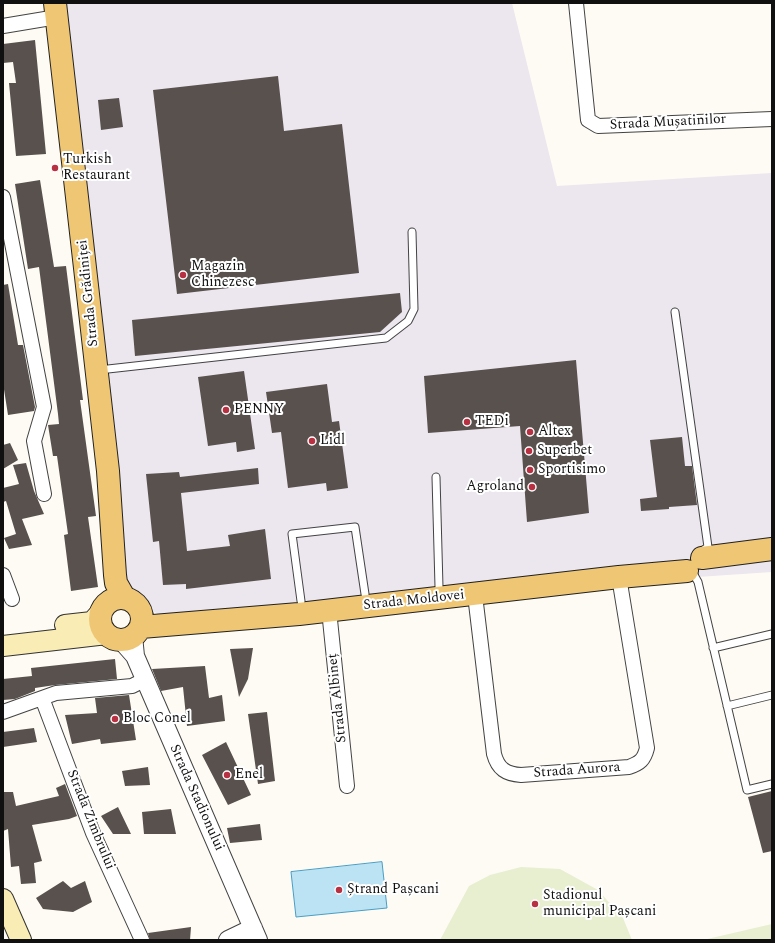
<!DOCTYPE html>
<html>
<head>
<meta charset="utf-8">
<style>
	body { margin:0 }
	#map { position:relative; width:775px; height:943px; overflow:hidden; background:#fefbf4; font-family:Spectral,serif }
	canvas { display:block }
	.frame { position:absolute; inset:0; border:4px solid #101010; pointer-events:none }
</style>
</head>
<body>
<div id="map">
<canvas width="775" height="943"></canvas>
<div class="frame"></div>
</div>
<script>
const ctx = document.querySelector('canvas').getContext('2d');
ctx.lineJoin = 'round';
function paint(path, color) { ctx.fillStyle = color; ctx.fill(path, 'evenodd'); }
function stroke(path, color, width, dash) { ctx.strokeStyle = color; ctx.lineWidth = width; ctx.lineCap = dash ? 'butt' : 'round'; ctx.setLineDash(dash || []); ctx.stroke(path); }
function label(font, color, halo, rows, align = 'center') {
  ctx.font = font + ' Spectral,serif'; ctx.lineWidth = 4; ctx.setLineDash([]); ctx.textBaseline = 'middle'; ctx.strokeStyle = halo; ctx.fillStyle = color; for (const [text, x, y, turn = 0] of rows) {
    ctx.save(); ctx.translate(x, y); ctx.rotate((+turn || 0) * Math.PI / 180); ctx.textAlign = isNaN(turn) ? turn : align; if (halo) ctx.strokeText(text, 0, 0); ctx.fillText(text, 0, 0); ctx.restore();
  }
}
paint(new Path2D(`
	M63,3H512L557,186L772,173V572L682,578L172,621L135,602L131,613L88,245Z`), '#ece6ee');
paint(new Path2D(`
	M521,867L560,869L598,890L623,918L632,940H440L469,886L490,875Z
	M772,924V940H703Z`), '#e7efd0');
const water = new Path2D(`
	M382,862L387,908L296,917L291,872Z`);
paint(water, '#bce3f3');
stroke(water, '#489ec5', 1);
paint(new Path2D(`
	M35,40L46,154L16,156L9,83H16L13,62L3,63V44Z
	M278,76L284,131L342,124L359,273L177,294L153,90Z
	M119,98L123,127L101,130L98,100Z
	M40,180L54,267L66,266L83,400H80L96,516L88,517L98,587L71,591L64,535L68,534L57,456H53L48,425L59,424L58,414L39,267L28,269L15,184Z
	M8,284L18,345H23L35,407L34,411L8,415L3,383V285Z
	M400,293L402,312L380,332L135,356L132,320Z
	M576,360L589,513L527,522L520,426L428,433L424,376Z
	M244,371L255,449L237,452L236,442L208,446L198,377Z
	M327,384L332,422L339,421L348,488L327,491L326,483L288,488L281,432L272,433L266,392Z
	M682,437L685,466H692L697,505L669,507V509L641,511L640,499L657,497L650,440Z
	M10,443L18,460L3,469V445Z
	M26,463L34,491L44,514L22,519L32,545L9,549L4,538L16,534L6,501L3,502V488L19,484L13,465Z
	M258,468L259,484L181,493L187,551L230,546L228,535L265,529L271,579L186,589V584L163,585L159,541L153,542L146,474L179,472L180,477Z
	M253,648L248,679L239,697L230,649Z
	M115,659L117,679L55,685L35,688V691L15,699L3,700V679L32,676L31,668Z
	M205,666L209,698L222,695L225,721L187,726L183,687L161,691L152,669Z
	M129,695L136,740L101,744L100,739L72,744L65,715L97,713L95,698Z
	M267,712L275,781L258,784L248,714Z
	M34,728L37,742L3,747V732Z
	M226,742L251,795L228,805L202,755Z
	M148,767L150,785L125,786L122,771Z
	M65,784L77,816L69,819L32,825L42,861L34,863L36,883L21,884L19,866L11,867L8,829L3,831V792H13L16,806L59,796L56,788Z
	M772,791V851L763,853L748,797Z
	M118,807L131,834H113L101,816Z
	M171,809L176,834H144L142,812Z
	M260,824L262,840L230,843L227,828Z
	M63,881L71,888L85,881L92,902L73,912L43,909L36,898Z
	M191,927L190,940H150L148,933Z`), '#58514d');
const service = new Path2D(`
	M675,312L708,547L702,551
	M99,370L386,338L408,321L414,309L412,232
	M436,477L439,587
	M694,575L698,582L747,790L772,784
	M301,601L292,534L355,527L365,594
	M713,648L772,634
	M727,706L772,695`);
const minor = new Path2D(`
	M576,3L588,120L598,126L772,119
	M3,26L57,17
	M3,197L44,407L34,441L44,494
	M3,575L12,599
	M475,595L494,754C498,769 506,774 521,775L629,767C640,763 644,760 647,748L619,577
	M329,610L347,786
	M42,698L93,833L142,940
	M3,712L56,693L132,686L144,680`);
const tertiary = new Path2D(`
	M121,640L135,656L133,636
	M135,656L258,940
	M228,940L253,928`);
const secondary = new Path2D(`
	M65,625L92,622L100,613
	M3,646L107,634
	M3,899L21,940`);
const primary = new Path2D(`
	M55,3L108,471L115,575L116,583L124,597
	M702,558L772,549
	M100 619a21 21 0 1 1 42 0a21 21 0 1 1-42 0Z
	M141,627L299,614L619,577L687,571`);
stroke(service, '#434343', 9);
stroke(minor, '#434343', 16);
stroke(tertiary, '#434343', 20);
stroke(secondary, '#323232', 22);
stroke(primary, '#212121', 24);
stroke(service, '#fff', 7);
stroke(minor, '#fff', 14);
stroke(tertiary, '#fff', 18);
stroke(secondary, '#f9ecb4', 20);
stroke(primary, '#efc673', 22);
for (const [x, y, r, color] of [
	[55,168,4,"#b83143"],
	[183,275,4,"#b83143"],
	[226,410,4,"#b83143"],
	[467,422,4,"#b83143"],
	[530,432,4,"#b83143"],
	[312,441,4,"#b83143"],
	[529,451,4,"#b83143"],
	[530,470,4,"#b83143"],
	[532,487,4,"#b83143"],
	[115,719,4,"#b83143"],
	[227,775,4,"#b83143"],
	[339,890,4,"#b83143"],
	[535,904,4,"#b83143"]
]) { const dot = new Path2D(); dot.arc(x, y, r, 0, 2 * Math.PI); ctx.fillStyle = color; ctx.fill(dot); stroke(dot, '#fff', 1.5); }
label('14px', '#101010', '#fff', [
	["Strada Mușatinilor",668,123,-3],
	["Strada Grădiniței",89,293,-96],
	["Strada Moldovei",414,601,-6],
	["Strada Albineț",338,698,-96],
	["Strada Aurora",577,771,-4],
	["Strada Stadionului",196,798,66],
	["Strada Zimbrului",90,820,68]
]);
label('14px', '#101010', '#fff', [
	["Turkish",63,160],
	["Restaurant",63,176],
	["Magazin",191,267],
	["Chinezesc",191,283],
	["PENNY",234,410],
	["TEDi",475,422],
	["Altex",538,432],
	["Lidl",320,441],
	["Superbet",537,451],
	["Sportisimo",538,470],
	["Agroland",524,487,"right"],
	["Bloc Conel",123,719],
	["Enel",235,775],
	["Ștrand Pașcani",347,890],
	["Stadionul",543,896],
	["municipal Pașcani",543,912]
], 'left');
</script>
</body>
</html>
